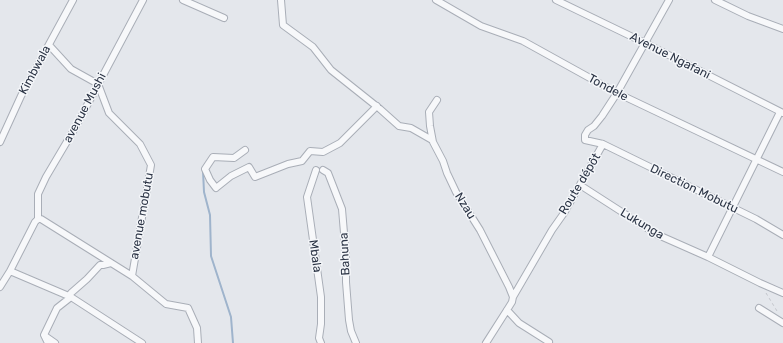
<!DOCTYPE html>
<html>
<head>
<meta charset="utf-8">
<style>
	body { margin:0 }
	canvas { display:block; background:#e4e7ec }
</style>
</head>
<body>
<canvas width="783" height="343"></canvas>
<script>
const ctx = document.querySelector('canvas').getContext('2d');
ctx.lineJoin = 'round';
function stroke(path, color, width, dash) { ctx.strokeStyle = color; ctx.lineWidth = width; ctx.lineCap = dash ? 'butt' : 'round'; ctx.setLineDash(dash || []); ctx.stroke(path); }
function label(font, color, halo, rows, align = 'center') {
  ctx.font = font + ' Rubik,sans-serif'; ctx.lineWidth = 3; ctx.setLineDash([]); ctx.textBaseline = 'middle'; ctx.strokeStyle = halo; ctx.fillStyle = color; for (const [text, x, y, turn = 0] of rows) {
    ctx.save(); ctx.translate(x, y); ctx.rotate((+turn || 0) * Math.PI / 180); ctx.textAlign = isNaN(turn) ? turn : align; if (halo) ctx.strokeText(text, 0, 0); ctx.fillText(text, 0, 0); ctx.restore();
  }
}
stroke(new Path2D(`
	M203,171L204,192L210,215L211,256L231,317L233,343`), '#9fb4cc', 2);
const street = new Path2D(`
	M183,0L224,18
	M281,0L283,25L313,47L331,70L380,109L399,126L411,128L432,140
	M436,0L481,26L523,41L617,93L783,172
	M556,0L645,43L783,113
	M715,0L748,16L783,29
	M49,45L71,69L98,84L109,113L140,144L151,165L132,276L166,304L188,308L197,328L198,343
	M437,100L429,112L430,126L433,142L443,161L447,173L456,192L480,230L509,287L513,297L512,302L507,310L486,343
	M780,112L708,257L760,283L783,293
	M0,142L21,96L73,0
	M603,144L756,219L783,235
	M245,150L234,158L213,157L205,169L210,180L216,188L231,176L249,167L255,177L288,164L302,161L310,151L323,152L340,143L377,106
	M316,170L307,197L321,297V324L319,338L321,343
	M323,170L328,173L342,209L346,257V282L349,320L351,331L356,343
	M580,185L656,234L708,257
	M38,219V194L46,177L75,128L143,0
	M38,219H41L132,276
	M10,271L71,297L142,343
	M0,287L10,271L35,222L38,219
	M513,297L552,230L564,213L603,144L585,140V135L588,130L594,126L602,116L617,93L669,0
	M759,308L783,323
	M507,310L519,323L549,342
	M45,336L55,343
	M48,343L44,335L57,308L71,297L70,295L71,293L87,279L100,265H103L111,263`);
stroke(street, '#a9aeb7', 8);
stroke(new Path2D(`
	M766,293L777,311`), '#c2c5cb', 1, [3, 3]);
stroke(street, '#f7f8fa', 6);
label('12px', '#2b3445', '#f4f6f9', [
	["Avenue Ngafani",670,56,27],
	["Kimbwala",35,70,-62],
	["Tondele",608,88,28],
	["avenue Mushi",85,108,-62],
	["Route dépôt",580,184,-59],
	["Direction Mobutu",694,189,26],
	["Nzau",465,206,58],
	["avenue mobutu",142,216,-80],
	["Lukunga",642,224,31],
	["Bahuna",345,254,-93],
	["Mbala",315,256,82]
]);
</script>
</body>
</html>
